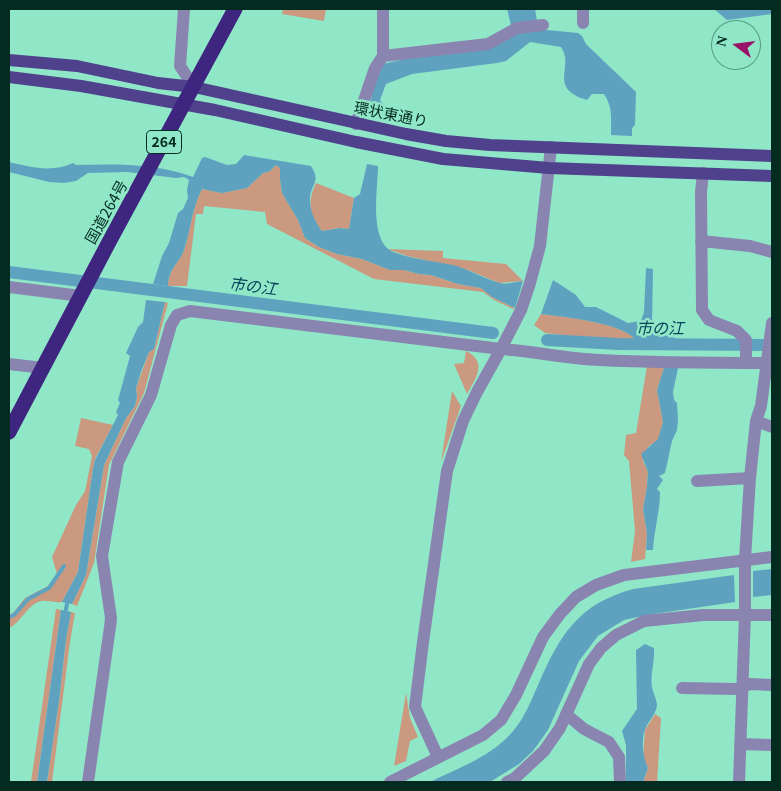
<!DOCTYPE html>
<html>
<head>
<meta charset="utf-8">
<style>
	body { margin:0 }
	#map { position:relative; width:781px; height:791px; overflow:hidden; background:#90e7c8; font-family:Georgia,serif }
	canvas { display:block }
	.frame { position:absolute; inset:0; border:10px solid #042b1f; pointer-events:none }
	.north { position:absolute; left:711px; top:20px; width:50px; height:50px; box-sizing:border-box; background:#90e7c8; border:1px solid #589c84; border-radius:50%; rotate:285deg; font-size:14px; font-weight:700; line-height:20px; text-align:center; color:#042b1f }
	.north::after { content:''; display:block; margin:auto; width:18px; height:22px; background:#991267; clip-path:polygon(50% 0,100% 100%,50% 72%,0 100%) }
</style>
</head>
<body>
<div id="map">
<canvas width="781" height="791"></canvas>
<div class="frame"></div>
<div class="north">N</div>
</div>
<script>
const ctx = document.querySelector('canvas').getContext('2d');
ctx.lineJoin = 'round';
function paint(path, color) { ctx.fillStyle = color; ctx.fill(path, 'evenodd'); }
function stroke(path, color, width, dash) { ctx.strokeStyle = color; ctx.lineWidth = width; ctx.lineCap = dash ? 'butt' : 'round'; ctx.setLineDash(dash || []); ctx.stroke(path); }
function label(font, color, halo, rows, align = 'center') {
  ctx.font = font + ' Georgia,"Noto Sans JP",serif'; ctx.lineWidth = 5; ctx.setLineDash([]); ctx.textBaseline = 'middle'; ctx.strokeStyle = halo; ctx.fillStyle = color; for (const [text, x, y, turn = 0] of rows) {
    ctx.save(); ctx.translate(x, y); ctx.rotate((+turn || 0) * Math.PI / 180); ctx.textAlign = isNaN(turn) ? turn : align; if (halo) ctx.strokeText(text, 0, 0); ctx.fillText(text, 0, 0); ctx.restore();
  }
}
paint(new Path2D(`
	M283,9H326L324,21L282,14Z
	M276,165L280,168V179L282,193L298,220L305,238L319,247L337,254L362,259L390,270H404L419,274L431,275L458,284L481,288L492,297L515,308L513,309L494,300L483,292L374,279L267,224L265,212L204,206L203,214H196L187,286H168C169,267 179,264 184,250C191,229 192,208 202,189L222,193L247,188L263,173L270,171Z
	M316,183L354,198L349,229L340,228L322,231C309,215 307,202 316,183Z
	M387,249L443,251V258L506,264L523,281L499,283L468,270L407,256Z
	M165,302L168,303L144,393L109,465L94,563L77,606L72,604L86,575L104,465L126,418L135,406L137,397L136,388L149,352L154,349Z
	M541,314C564,317 621,322 636,340H603L545,333L534,325Z
	M466,351C488,362 476,378 467,394L454,364L464,363Z
	M647,366L664,368L657,390L663,422L658,440L648,447L643,461L648,472L647,487L643,509L647,533L645,559L631,562L635,531L629,461L624,455L626,435L636,433Z
	M452,391L461,406L441,462Z
	M81,418L113,425L95,459L93,469L78,572L62,602C55,603 48,600 42,601C28,603 21,623 9,628V615L13,613L25,598L48,586L57,574L52,557L76,505L85,491L92,456L89,449L75,446Z
	M56,609L61,610L37,782H31Z
	M71,612L75,613L70,642L52,782H47L59,701L66,639Z
	M406,693L410,718L418,737L410,741L406,761L394,766Z
	M655,714L661,718L657,782H643L648,768L643,758L645,730Z`), '#ca997f');
paint(new Path2D(`
	M507,9H535L537,21L511,25Z
	M714,9H772V14L727,20Z
	M537,29L578,33L582,36L586,44L636,92L635,125L632,128V136L611,135C611,120 613,107 604,94H592L587,100C547,88 575,67 561,47L530,42L506,61L497,63L412,74L386,84L380,100L385,106L386,112L369,109L377,73L383,64Z
	M244,155L311,166C321,181 312,183 310,197C309,209 315,222 322,231L340,228L349,229L354,198L360,194L367,164L378,166C378,187 370,231 387,248C396,257 438,262 453,265C469,269 484,279 500,283C507,285 515,282 523,281L515,308L492,297L481,288L458,284L431,275L419,274L404,270H390L362,259L337,254L319,247L305,238L298,220L282,193L280,179V168L276,165L270,171L263,173L247,188L222,193L202,189C192,208 191,229 184,250C179,264 169,267 168,286L153,284L162,256L169,243L178,213L183,209L188,198L187,190L189,180L184,177L176,178L127,172L88,173L76,181L64,183L49,182L9,172V162C30,167 52,173 73,163L76,165C115,164 156,163 193,177L202,158L205,157L227,165L236,164Z
	M646,268L653,269L652,324L662,334L678,339L636,340C621,322 563,317 541,314L553,280L576,295L585,307H596L628,323L641,321L644,312Z
	M146,300L165,302L154,349L149,352L141,372L136,388L137,397L135,406L126,418L104,465L86,575L72,604L62,602L78,572L93,469L95,460L118,415L116,412L120,403L118,400L130,356L126,353L138,327L143,322Z
	M664,368H678L673,392L674,400L677,403L678,421L677,430L672,441L665,473L659,476L663,480L657,489L660,492C660,512 654,530 653,550H646L647,533L643,509L647,487L648,472L641,454L658,439L663,422L657,390Z
	M772,569V595L753,597V571Z
	M734,575L735,602L647,615L624,620L598,636L579,661L548,730L533,751L519,764L490,782H430C458,768 493,756 513,731C525,717 531,701 538,685C560,635 578,604 633,589Z
	M61,610L71,612L66,639L59,701L47,782H37Z
	M645,644L654,648C655,662 650,674 652,687C653,693 657,699 657,706C655,716 648,721 645,730C641,740 643,758 648,768L643,782H626V745L622,731L637,709L636,650Z`), '#5ea2c0');
stroke(new Path2D(`
	M65,614L68,599
	M9,617L14,615L28,599L49,588L64,566`), '#5ea2c0', 4);
stroke(new Path2D(`
	M9,272L493,333
	M547,340L618,344L772,345`), '#5ea2c0', 12);
stroke(new Path2D(`
	M184,9L180,66L194,87
	M583,9V23
	M383,56V9
	M356,124L375,68L383,56L488,44L517,28L543,25
	M703,173L701,192L702,310L709,320L737,331L746,340V363
	M701,241L750,246L772,252
	M9,287L81,296
	M9,364L43,368
	M756,421L772,427
	M697,481L750,478
	M682,688L737,689L750,684L772,685
	M566,714L584,729L609,742L619,757L620,782
	M740,744L772,745
	M438,757L415,707L423,642L447,471L463,421L477,392L501,349L521,310L530,283L540,246L551,147
	M88,782L110,627L111,618L102,556L118,462L151,395L171,325L177,315L190,311L501,349C534,351 566,359 600,360C657,363 715,363 772,363
	M390,782L483,735L501,720L516,695L543,637L560,614L576,597L596,585L624,575L772,557
	M507,782L515,778L544,751L560,728L589,664L601,648L616,635L644,621L703,615H772
	M739,782L745,614V559L750,478L756,421L761,406L772,323`), '#8985b0', 12);
stroke(new Path2D(`
	M9,60L77,66L158,83L194,87L406,134L446,141L490,145L772,156
	M9,77L81,86L215,110L356,142L443,159L549,168L772,176`), '#50418d', 12);
stroke(new Path2D(`
	M9,432L109,242L235,9`), '#3e2680', 15);
for (const [x, y, w] of [
	[164,142,35]
]) { const box = new Path2D(); box.roundRect(x - w / 2, y - 11.5, w, 23, 4); ctx.fillStyle = '#90e7c8'; ctx.fill(box); stroke(box, '#042b1f', 1); }
label('bold 14px', '#042b1f', null, [
	["264",164,142]
]);
label('15px', '#042b1f', '#90e7c8', [
	["環状東通り",391,114,11],
	["国道264号",106,212,-61]
]);
label('italic 16px', '#074359', '#90e7c8', [
	["市の江",253,286,7],
	["市の江",660,328]
]);
</script>
</body>
</html>
